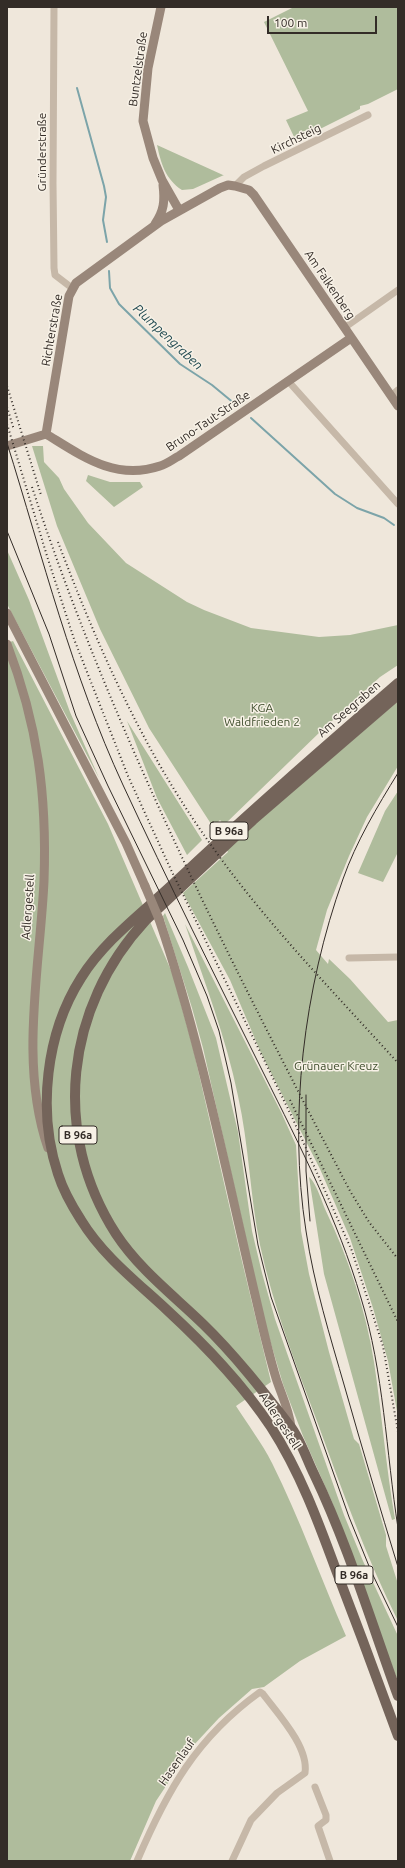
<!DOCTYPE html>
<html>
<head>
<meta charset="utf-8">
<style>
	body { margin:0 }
	#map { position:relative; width:405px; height:1868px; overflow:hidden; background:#efe7db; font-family:Ubuntu,sans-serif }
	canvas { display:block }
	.frame { position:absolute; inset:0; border:8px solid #332c27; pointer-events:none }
	.scale { position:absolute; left:267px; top:16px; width:110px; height:18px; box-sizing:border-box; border:2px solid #332c27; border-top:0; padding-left:5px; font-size:12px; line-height:14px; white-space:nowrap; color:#332c27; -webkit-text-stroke:3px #f7f1e6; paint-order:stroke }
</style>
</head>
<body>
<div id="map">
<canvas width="405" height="1868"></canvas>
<div class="frame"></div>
<div class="scale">100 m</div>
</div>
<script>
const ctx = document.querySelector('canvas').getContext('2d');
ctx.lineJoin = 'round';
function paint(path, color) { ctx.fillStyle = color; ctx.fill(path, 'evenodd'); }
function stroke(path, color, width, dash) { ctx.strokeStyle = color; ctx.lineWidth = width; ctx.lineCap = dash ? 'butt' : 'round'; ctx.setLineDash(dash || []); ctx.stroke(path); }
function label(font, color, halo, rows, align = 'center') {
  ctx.font = font + ' Ubuntu,sans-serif'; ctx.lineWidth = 3; ctx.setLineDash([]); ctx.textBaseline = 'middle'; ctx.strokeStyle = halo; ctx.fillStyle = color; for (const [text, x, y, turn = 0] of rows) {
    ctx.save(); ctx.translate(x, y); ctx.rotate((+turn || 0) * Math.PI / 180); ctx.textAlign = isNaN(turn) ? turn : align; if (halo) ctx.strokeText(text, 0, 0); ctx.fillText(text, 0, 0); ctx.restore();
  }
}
paint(new Path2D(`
	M294,7H398V89L368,104L360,106V109L296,141L286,120L308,111L264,22Z
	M157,145L223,175H224L193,189L182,190C165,179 161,163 157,145Z
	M32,446H43L44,462L59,478L64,489L88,523L126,563L187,602L204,610L251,628L319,637L350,635L398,625V665L380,677L321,731L224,825L220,820L213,827L149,728L100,629L57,526Z
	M88,475L110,482H140L143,487L114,507L86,481Z
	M7,550L29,600L70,712L99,778L7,604Z
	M13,641L108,824L173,975L193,1048L241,1257L271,1382L236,1406C248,1425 262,1443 272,1463C300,1519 321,1579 346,1636L300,1661L264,1687L252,1689L219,1718L192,1747L156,1801L130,1861H7V643Z
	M398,701V766L367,817L349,856L327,910L316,950L328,964L329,959L350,979L388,1022L398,1020V1417L388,1361L373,1308L350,1238L320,1169L261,1053L230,980L183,893L228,852L226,849Z
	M127,721L202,840L187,855L157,798Z
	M398,791V852L383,882L358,873L385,811Z
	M165,913L188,967L216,1038L238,1132L252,1231L262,1273L275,1319L344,1515L363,1561L398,1636V1682L332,1502L303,1436L283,1384L266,1327L203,1048L192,1008L163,916Z
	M185,924L281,1112L296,1145L301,1231L309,1274L329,1352L354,1439L359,1444L386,1535V1546L398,1584V1621C366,1557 342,1490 318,1424C296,1365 273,1306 260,1245C250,1196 249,1145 238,1096C226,1037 204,981 185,924Z
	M309,1177C315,1181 322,1201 325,1209C348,1257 366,1310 374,1362C382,1415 386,1467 395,1519L392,1520L324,1274Z`), '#afbc9c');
stroke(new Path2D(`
	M77,88L104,186L106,197L103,220L107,242
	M109,271L110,288L119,304L180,364L212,385L235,404
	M251,418L335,494L357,508L384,518L394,525`), '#7ca4a9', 2);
stroke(new Path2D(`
	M54,7L53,183L54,268L55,275L72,288
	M235,186L244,177L264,166L368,115
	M344,328L398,290
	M289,382L398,504
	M391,396L398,390
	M349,958L398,957
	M315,1787L326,1815V1820L318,1826L330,1861
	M137,1861C167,1791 196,1738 260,1692L263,1694C278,1714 309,1747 305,1773L277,1793L251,1820L232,1861`), '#c6b8a8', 7);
stroke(new Path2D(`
	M161,7L148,68L143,121L153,158L162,180L179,210
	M155,224C164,211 165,201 163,185
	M46,434L69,296L76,283L161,221L220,188L228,185L235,186L249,190L254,195L398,406
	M46,434C82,456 115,481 160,466C167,464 173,459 179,456L351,338
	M7,446L46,434
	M7,613L126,843L145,886
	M7,644C38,725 47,795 44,881C40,967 19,1064 48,1148
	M159,919C201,1043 226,1172 256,1299C262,1325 268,1352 276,1378C281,1394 289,1409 291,1427`), '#99877a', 9);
stroke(new Path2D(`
	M398,683C322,749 246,815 173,884C142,913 104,941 81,978C46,1033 37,1111 58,1174C63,1190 72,1206 81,1220C103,1256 137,1282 167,1310C206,1346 242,1383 271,1427C300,1472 318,1521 336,1570C357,1625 378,1681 398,1736
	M398,695L253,820L146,920C65,1007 51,1133 116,1234C139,1269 173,1295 203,1324C235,1355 263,1391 290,1426C300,1438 307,1460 314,1474C348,1545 371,1622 398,1696`), '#74645a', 10);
stroke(new Path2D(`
	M7,443C43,558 72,675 123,785C168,882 216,978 264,1074C300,1146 338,1220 361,1298C384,1373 386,1451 398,1528
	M7,531L49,634L76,716L108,786L183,940L207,996L219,1031L231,1083L258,1245L271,1297L349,1517L371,1571L398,1627
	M398,773C377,807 356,842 343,879C304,988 288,1117 306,1231C314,1285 330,1336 345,1388C362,1448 380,1508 398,1567
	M306,1095V1171L310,1221`), '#332c27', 1);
stroke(new Path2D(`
	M7,386L41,495
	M7,407L14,430
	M7,424L47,556L74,639L128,776L172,872L292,1117L352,1251L383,1346L398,1432
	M32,487C112,732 231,963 350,1191L369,1222L398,1259
	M58,542C97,645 141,745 204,835C261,918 331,989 398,1063
	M290,1100L398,1322`), '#332c27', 2, [1, 3]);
stroke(new Path2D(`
	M145,886L159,919`), '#99877a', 9);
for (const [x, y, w] of [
	[229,831,38],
	[78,1135,38],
	[354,1575,38]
]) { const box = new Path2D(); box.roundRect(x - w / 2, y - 9, w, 18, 3); ctx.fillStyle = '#f7f1e6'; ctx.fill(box); stroke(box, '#332c27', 1); }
label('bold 11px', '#332c27', null, [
	["B 96a",229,831],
	["B 96a",78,1135],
	["B 96a",354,1575]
]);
label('12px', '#332c27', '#f7f1e6', [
	["Buntzelstraße",138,69,-82],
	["Kirchsteig",296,139,-26],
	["Gründerstraße",42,152,-90],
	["Am Falkenberg",330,285,56],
	["Richterstraße",52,330,-80],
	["Bruno-Taut-Straße",208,421,-34],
	["Am Seegraben",349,709,-41],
	["Adlergestell",28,907,-86],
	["Adlergestell",280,1421,57],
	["Hasenlauf",177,1762,-55]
]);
label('12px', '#404f2e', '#f7f1e6', [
	["KGA",262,708],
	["Waldfrieden 2",262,722],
	["Grünauer Kreuz",336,1066]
]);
label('italic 13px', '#214a51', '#f7f1e6', [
	["Plumpengraben",168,337,43]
]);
</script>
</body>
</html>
